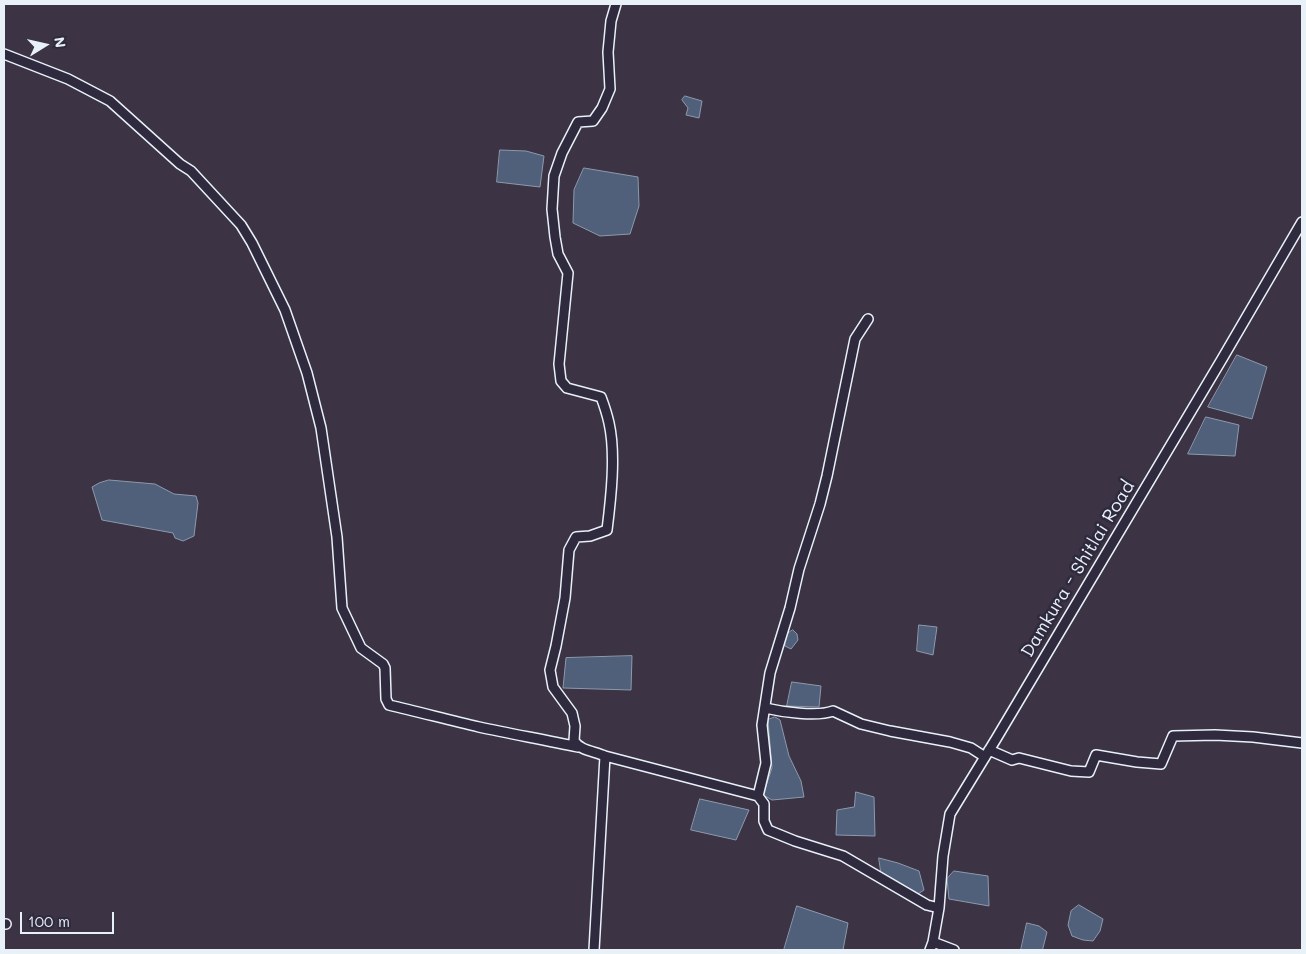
<!DOCTYPE html>
<html>
<head>
<meta charset="utf-8">
<style>
	body { margin:0 }
	#map { position:relative; width:1306px; height:954px; overflow:hidden; background:#3c3344; font-family:Mali,sans-serif }
	canvas { display:block }
	.frame { position:absolute; inset:0; border:5px solid #e8f1f8; pointer-events:none }
	.north { position:absolute; left:20px; top:20px; width:50px; height:50px; -webkit-text-stroke:4px #2f2a3d; paint-order:stroke; rotate:80deg; font-size:14px; font-weight:700; line-height:20px; text-align:center; color:#e8f1f8 }
	.north::after { content:''; display:block; margin:auto; width:18px; height:22px; background:#e8f1f8; clip-path:polygon(50% 0,100% 100%,50% 72%,0 100%) }
	.scale { position:absolute; left:20px; top:912px; width:94px; height:22px; box-sizing:border-box; border:2px solid #e8f1f8; border-top:0; padding-left:6px; font-size:15px; line-height:18px; white-space:nowrap; color:#e8f1f8; -webkit-text-stroke:4px #2f2a3d; paint-order:stroke }
</style>
</head>
<body>
<div id="map">
<canvas width="1306" height="954"></canvas>
<div class="frame"></div>
<div class="north">N</div>
<div class="scale">100 m</div>
</div>
<script>
const ctx = document.querySelector('canvas').getContext('2d');
ctx.lineJoin = 'round';
function paint(path, color) { ctx.fillStyle = color; ctx.fill(path, 'evenodd'); }
function stroke(path, color, width, dash) { ctx.strokeStyle = color; ctx.lineWidth = width; ctx.lineCap = dash ? 'butt' : 'round'; ctx.setLineDash(dash || []); ctx.stroke(path); }
function label(font, color, halo, rows, align = 'center') {
  ctx.font = font + ' Mali,sans-serif'; ctx.lineWidth = 5; ctx.setLineDash([]); ctx.textBaseline = 'middle'; ctx.strokeStyle = halo; ctx.fillStyle = color; for (const [text, x, y, turn = 0] of rows) {
    ctx.save(); ctx.translate(x, y); ctx.rotate((+turn || 0) * Math.PI / 180); ctx.textAlign = isNaN(turn) ? turn : align; if (halo) ctx.strokeText(text, 0, 0); ctx.fillText(text, 0, 0); ctx.restore();
  }
}
const water = new Path2D(`
	M685,96L702,101L699,118L686,115L688,108L682,100Z
	M500,150L526,151L544,156L540,187L497,182Z
	M584,168L638,177L639,206L630,234L600,236L573,223L574,190Z
	M1237,355L1267,367L1252,419L1208,407Z
	M1206,417L1239,425L1235,456L1188,454Z
	M109,480L155,484L174,494L196,496L198,503L194,536L183,541L175,538L173,533L102,520L92,487L99,483Z
	M919,625L937,627L933,655L917,651Z
	M793,630L797,634L798,640L791,649L785,646L784,636Z
	M632,656L631,690L563,688L566,658Z
	M792,682L821,686L819,707L787,706Z
	M775,717L780,720L789,756L801,781L804,797L772,800L763,795L772,768L768,720Z
	M856,792L874,797L875,836L836,835L837,810L854,807Z
	M700,799L749,810L736,840L691,830Z
	M879,858L898,863L919,871L924,890L918,894L881,872Z
	M954,871L988,876L989,906L949,899L947,879Z
	M1079,905L1103,919L1100,931L1093,941L1083,940L1072,936L1068,925L1071,911Z
	M797,906L848,923L843,950H784Z
	M1027,923L1039,926L1047,932L1043,948L1042,950H1021Z`);
paint(water, '#50607a');
stroke(water, '#8d9aac', 1);
const minor = new Path2D(`
	M616,4L611,21L608,52L610,89L602,108L593,121L578,122L562,153L554,176L552,209L555,237L558,254L568,273L559,364L561,381L567,388L601,397C604,405 607,414 609,423C616,454 611,498 607,530L590,536L576,537L569,550L565,598L556,646L550,670L553,687L572,713L575,726L574,741C581,751 594,751 605,756L758,796L764,804V821L768,830L795,841L843,856L927,905L939,908
	M4,54L68,79L110,101L180,164L191,171L241,225L252,243L285,310L307,373L321,428L337,537L342,608L361,648L383,664L385,668L386,699L389,705C419,712 449,720 479,727C512,734 545,740 578,747
	M765,708C782,712 817,717 833,711L861,724L890,731L950,742L971,748L985,757
	M989,750L1012,760L1019,758L1071,771L1089,772L1096,755L1137,762L1161,764L1173,736L1215,735L1253,737L1302,743
	M758,796L766,763L762,725L770,673L790,608L799,569L820,504L827,476L855,339L868,319
	M4,924H6
	M933,942L954,950
	M594,950L605,756
	M930,950L933,942L939,908L943,856L950,814L996,739L1222,359L1302,222`);
stroke(minor, '#e8f1f8', 12);
stroke(minor, '#2f2a3d', 9);
label('18px', '#e8f1f8', '#2f2a3d', [
	["Damkura - Shitlai Road",1078,569,-59]
]);
</script>
</body>
</html>
